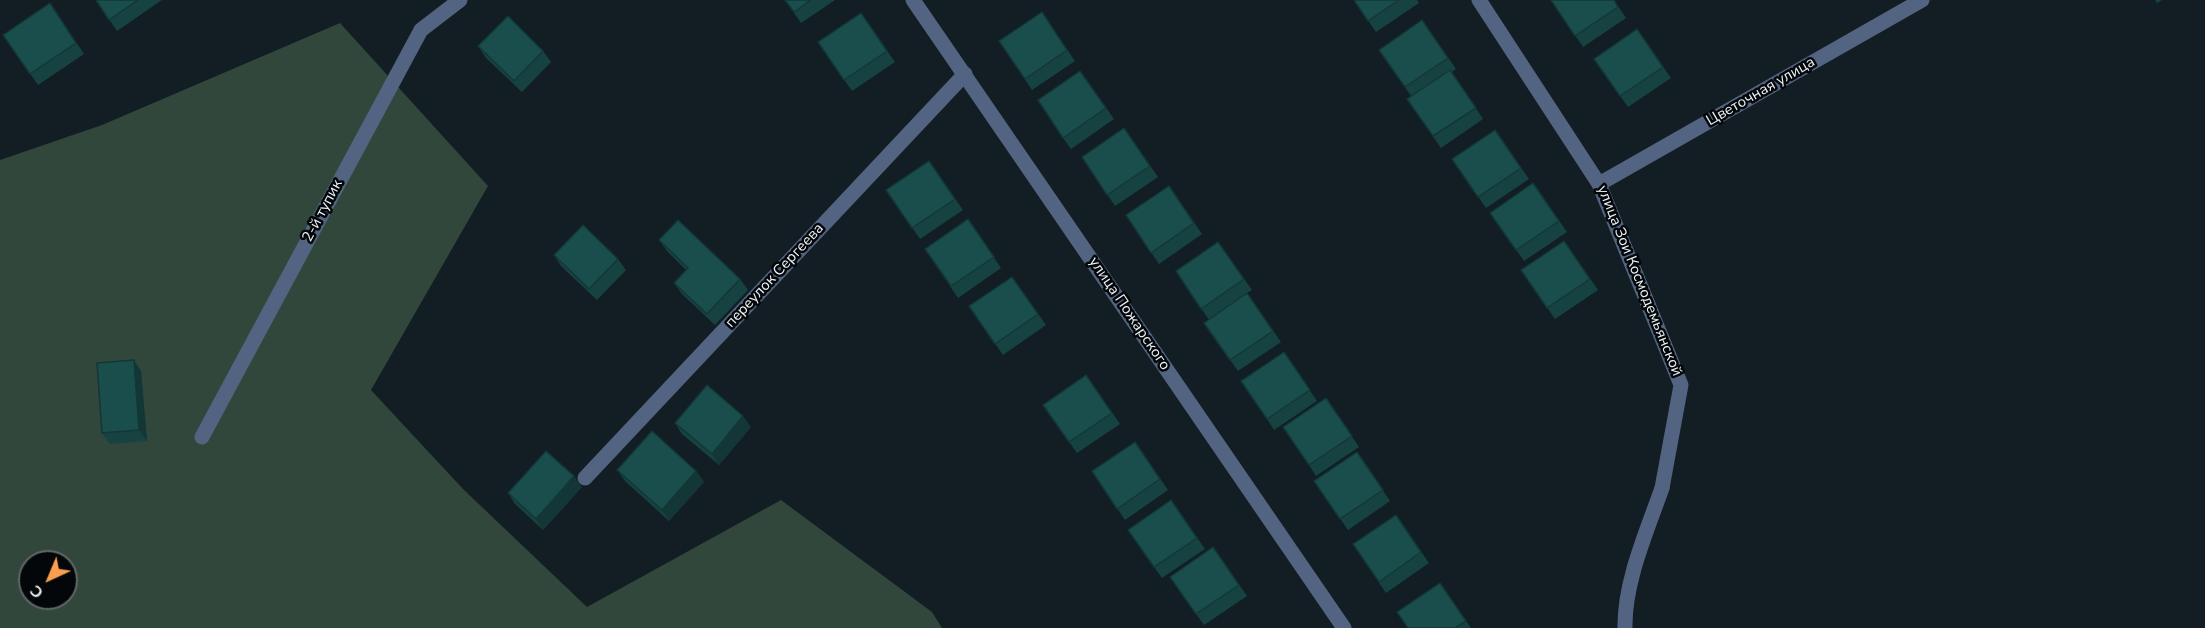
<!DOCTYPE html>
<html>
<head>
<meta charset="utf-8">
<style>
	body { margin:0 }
	#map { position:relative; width:2205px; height:628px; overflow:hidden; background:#121e23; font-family:"Nunito Sans",sans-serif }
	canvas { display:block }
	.north { position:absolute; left:18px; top:550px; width:60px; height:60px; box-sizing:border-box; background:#040709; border:2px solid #606568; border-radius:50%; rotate:224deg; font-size:16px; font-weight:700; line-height:24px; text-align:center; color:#ebf3f7 }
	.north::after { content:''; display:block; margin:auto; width:21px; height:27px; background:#fb9e50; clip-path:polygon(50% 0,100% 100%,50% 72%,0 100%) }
</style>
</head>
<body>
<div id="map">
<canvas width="2205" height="628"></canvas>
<div class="north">С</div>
</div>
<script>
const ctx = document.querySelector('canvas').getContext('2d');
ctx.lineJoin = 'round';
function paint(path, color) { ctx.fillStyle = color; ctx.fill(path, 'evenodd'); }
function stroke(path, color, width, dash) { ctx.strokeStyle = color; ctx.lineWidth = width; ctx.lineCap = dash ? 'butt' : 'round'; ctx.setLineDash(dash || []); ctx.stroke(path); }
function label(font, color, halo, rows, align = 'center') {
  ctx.font = font + ' "Nunito Sans",sans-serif'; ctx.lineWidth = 5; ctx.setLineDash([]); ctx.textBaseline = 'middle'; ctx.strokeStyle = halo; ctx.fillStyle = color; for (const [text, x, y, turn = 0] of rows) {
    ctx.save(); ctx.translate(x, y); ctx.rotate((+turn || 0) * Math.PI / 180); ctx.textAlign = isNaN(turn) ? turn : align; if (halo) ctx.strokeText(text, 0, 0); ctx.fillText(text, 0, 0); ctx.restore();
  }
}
paint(new Path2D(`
	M340,23L488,186L371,390L463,489L587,607L781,500L932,612L942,628H0V160L102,125ZM30,562H66V598H30Z`), '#31473b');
stroke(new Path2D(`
	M585,478L965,74
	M1625,628C1624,582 1647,531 1662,488`), '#536482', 15);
stroke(new Path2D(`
	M913,0L1344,628
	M1479,0L1599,184L1681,385L1662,488
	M1599,184L1922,0
	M202,437L421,30L460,0`), '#536482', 15);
paint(new Path2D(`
	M96,0H162L117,31Z
	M785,0H835L801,23Z
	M1354,0H1417L1419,3L1376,32Z
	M1551,0H1614L1626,18L1583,47Z
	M2155,0H2162L2157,3Z
	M50,3L84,54L38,85L3,35Z
	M1042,12L1075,61L1032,90L999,41Z
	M861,13L895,62L852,91L818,42Z
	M1422,20L1456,69L1452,72L1483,119L1441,148L1407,99L1411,96L1379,50Z
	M1637,29L1671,78L1628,107L1594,59Z
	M478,46L543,51L551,62L522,92L486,58Z
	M1080,71L1114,119L1071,149L1063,138Z
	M1124,128L1158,177L1115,206L1082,157Z
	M1495,130L1529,179L1486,208L1452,159Z
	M929,161L963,210L920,239L886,190Z
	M1533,183L1567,232L1524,261L1490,213Z
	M1169,186L1202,234L1159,264L1126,215Z
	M968,219L1001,268L958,298L925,249Z
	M659,240L740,279L748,290L715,325L682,294L674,283L686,270L667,251Z
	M1564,241L1598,290L1555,319L1521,270Z
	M1218,242L1252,290L1247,293L1281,342L1238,371L1204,323L1209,320L1176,271Z
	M554,255L618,259L626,270L597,300L561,266Z
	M1012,277L1046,325L1003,355L969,306Z
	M1284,352L1317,401L1274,430L1267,419Z
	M141,371L147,441L110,444L102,433Z
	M1086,375L1120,424L1077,453L1043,405Z
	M1326,398L1359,447L1316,476L1309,465Z
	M675,423L751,427L719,465L682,434Z
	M1135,442L1168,490L1125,520L1092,471Z
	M1357,452L1390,501L1348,530L1314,481Z
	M617,470L696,471L704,482L669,521L625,481Z
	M582,487L543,530L515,504L508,493Z
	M1171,500L1205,549L1162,578L1154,567Z
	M1396,515L1429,563L1386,593L1353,544Z
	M1213,547L1247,596L1204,625L1170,577Z
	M1440,583L1471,628H1408Z`), '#164342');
paint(new Path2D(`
	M134,360L141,371L147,441L139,430Z
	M743,416L751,427L719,465L712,454Z
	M696,471L704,482L669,521L662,510Z
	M574,476L582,487L543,530L536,519Z`), '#123736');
const building = new Path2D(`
	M96,0H138L109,20Z
	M785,0H811L794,12Z
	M1354,0H1399L1368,21Z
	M1551,0H1614L1618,7L1575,36Z
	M50,3L76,43L30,74L3,35Z
	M1042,12L1067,50L1025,79L999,41Z
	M861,13L887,51L844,80L818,42Z
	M508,16L543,51L514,81L478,46Z
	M1422,20L1448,58L1405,87L1379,50Z
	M1637,29L1663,67L1620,96L1594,59Z
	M1450,70L1476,108L1433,136L1407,99Z
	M1080,71L1106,108L1063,138L1038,100Z
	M1124,128L1150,166L1107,195L1082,157Z
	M1495,130L1521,168L1478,197L1452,159Z
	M929,161L955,199L912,228L886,190Z
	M1533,183L1559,221L1516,250L1490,213Z
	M1169,186L1194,223L1151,253L1126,215Z
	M968,219L994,257L951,286L925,249Z
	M678,220L740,279L707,314L674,283L688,268L659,240Z
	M583,225L618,259L589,289L554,255Z
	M1564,241L1590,279L1547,308L1521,270Z
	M1218,242L1244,279L1201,309L1176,271Z
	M1012,277L1038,314L995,344L969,306Z
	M1247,293L1273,331L1230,360L1204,323Z
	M1284,352L1310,390L1267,419L1241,381Z
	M134,360L139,430L102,433L97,363Z
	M1086,375L1112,413L1069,442L1043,405Z
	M707,385L743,416L712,454L675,423Z
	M1326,398L1352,436L1309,465L1283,427Z
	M652,431L696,471L662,510L617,470Z
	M1135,442L1160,479L1117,509L1092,471Z
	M546,451L574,476L536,519L508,493Z
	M1357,452L1383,490L1340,519L1314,481Z
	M1171,500L1197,538L1154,567L1128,530Z
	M1396,515L1421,552L1379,582L1353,544Z
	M1213,547L1239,585L1196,614L1170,577Z
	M1440,583L1466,621L1455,628H1408L1397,612Z`);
paint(building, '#1a4e4d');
stroke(building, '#123736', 1.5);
label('15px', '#ebf3f7', '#040709', [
	["Цветочная улица",1761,92,-30],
	["2-й тупик",323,211,-62],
	["переулок Сергеева",775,276,-47],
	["улица Зои Космодемьянской",1639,281,68],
	["улица Пожарского",1129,314,56]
]);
</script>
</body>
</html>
